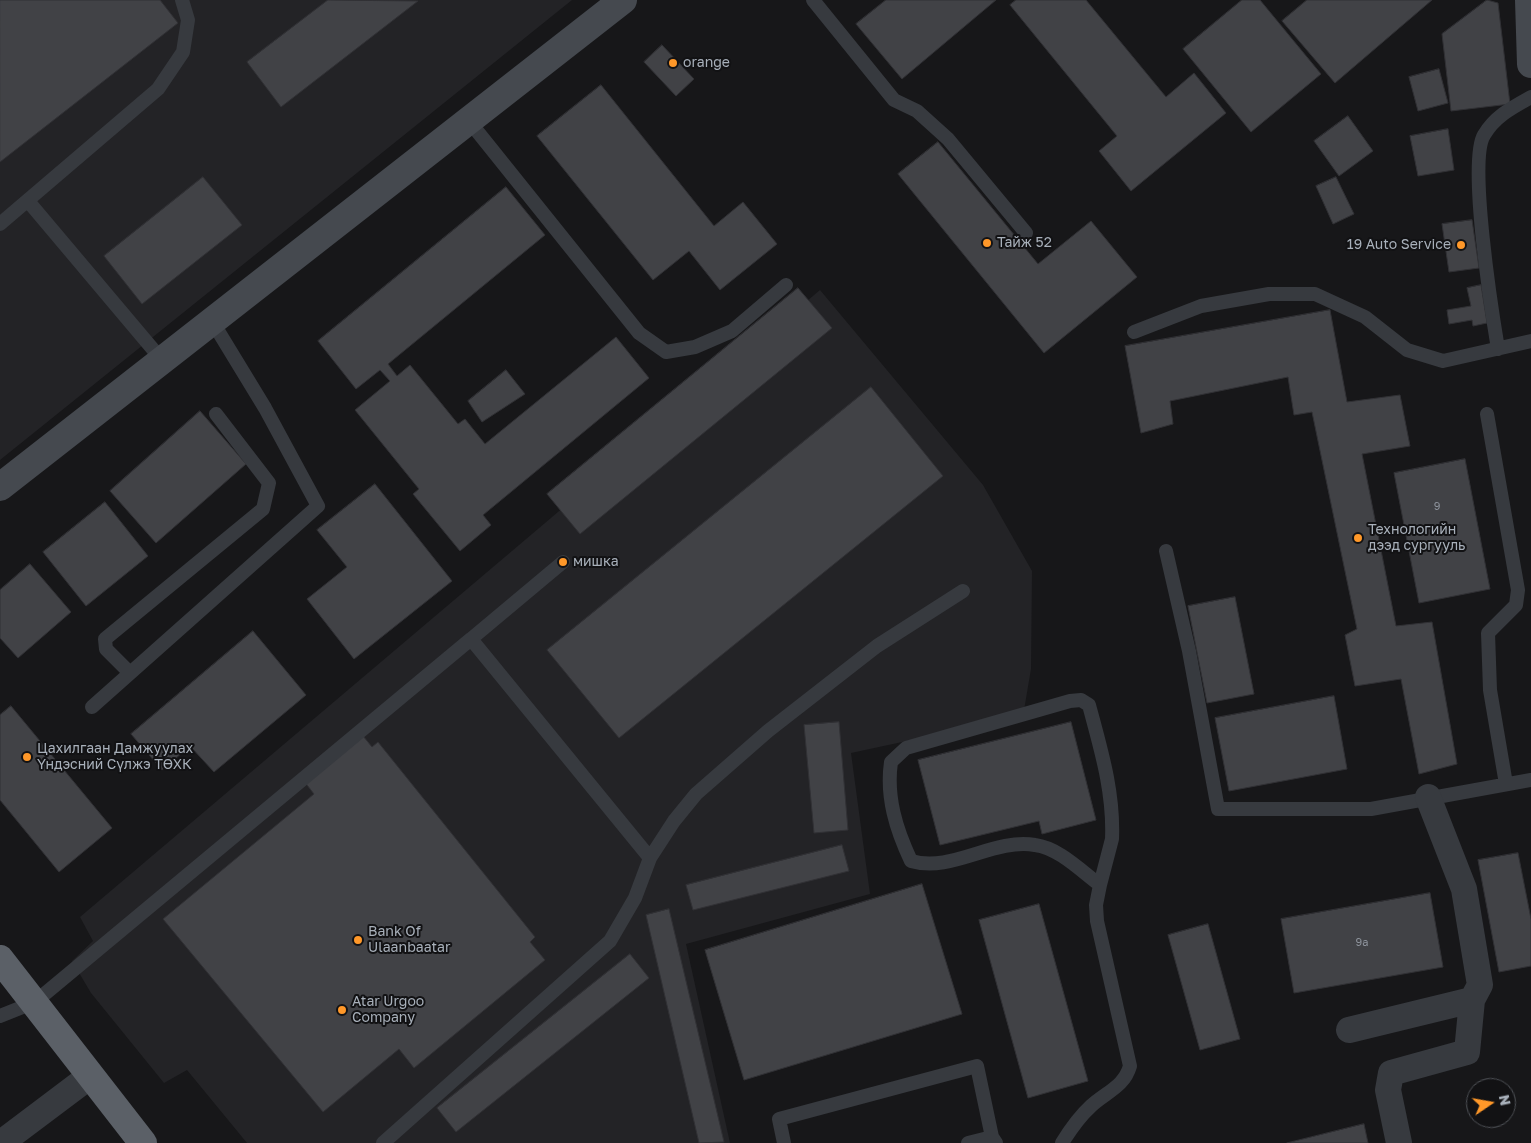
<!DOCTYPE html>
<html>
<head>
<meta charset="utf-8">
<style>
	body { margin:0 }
	#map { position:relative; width:1531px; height:1143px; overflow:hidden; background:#171719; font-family:"Golos Text",sans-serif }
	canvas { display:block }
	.north { position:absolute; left:1466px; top:1078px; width:50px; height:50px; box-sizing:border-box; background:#121214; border:1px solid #4e5156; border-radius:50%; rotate:78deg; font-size:14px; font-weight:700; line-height:20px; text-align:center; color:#a8b0ba }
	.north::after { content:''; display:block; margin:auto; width:18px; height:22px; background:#ff9829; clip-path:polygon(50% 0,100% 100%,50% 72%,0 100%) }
</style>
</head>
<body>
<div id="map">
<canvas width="1531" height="1143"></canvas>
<div class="north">N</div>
</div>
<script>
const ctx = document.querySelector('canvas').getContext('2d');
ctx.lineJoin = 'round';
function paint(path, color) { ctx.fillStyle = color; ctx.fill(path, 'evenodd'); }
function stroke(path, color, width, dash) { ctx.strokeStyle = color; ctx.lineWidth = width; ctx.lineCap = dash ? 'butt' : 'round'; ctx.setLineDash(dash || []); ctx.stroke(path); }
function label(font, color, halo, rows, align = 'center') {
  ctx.font = font + ' "Golos Text",sans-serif'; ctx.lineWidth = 4; ctx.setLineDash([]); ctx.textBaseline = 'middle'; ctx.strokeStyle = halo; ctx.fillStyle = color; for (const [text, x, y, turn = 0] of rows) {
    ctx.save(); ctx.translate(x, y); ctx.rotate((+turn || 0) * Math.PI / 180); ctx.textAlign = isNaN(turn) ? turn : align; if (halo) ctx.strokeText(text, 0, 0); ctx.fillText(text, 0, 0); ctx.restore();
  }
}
paint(new Path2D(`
	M0,0H572L0,460Z
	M820,290L983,485L1032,571L1031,669L1023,716L851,753L870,894L686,944L730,1143H247L187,1070L164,1083L91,993L72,961L93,941L80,917Z`), '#232326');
const building = new Path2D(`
	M0,0H160L178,23L0,162Z
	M328,0L418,1L281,107L247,62Z
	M886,0H996L902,79L856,24Z
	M1016,0H1086L1166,97L1194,73L1226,113L1131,191L1099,151L1117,136L1010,5Z
	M1242,0H1260L1321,74L1251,132L1183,49Z
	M1307,0H1432L1335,83L1282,21Z
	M1487,0L1498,3L1510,104L1451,111L1442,34Z
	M662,45L694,79L676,96L644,62Z
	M1439,69L1448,103L1418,111L1409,77Z
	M601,85L714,226L743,202L777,244L720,290L689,251L653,280L537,136Z
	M1348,116L1373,151L1339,176L1314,141Z
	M1448,129L1454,170L1418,176L1410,136Z
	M938,142L1038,264L1091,221L1137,277L1044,353L898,174Z
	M203,177L242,225L142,304L104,256Z
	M1336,177L1354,214L1333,224L1316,186Z
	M506,187L545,235L388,364L397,376L410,365L458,424L465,419L485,444L616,337L649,378L483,515L491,525L460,551L413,494L419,489L355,410L390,381L380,370L356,389L318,341Z
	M1472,220L1479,268L1449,272L1442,224Z
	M1481,285L1487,323L1473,326L1472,320L1449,324L1447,310L1471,306L1467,288Z
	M798,288L832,328L580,534L547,494Z
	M1330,310L1347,402L1400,395L1410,446L1362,454L1396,626L1432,622L1457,764L1419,774L1401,679L1355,686L1345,635L1357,629L1312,412L1294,415L1288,377L1170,401L1173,424L1141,433L1125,346Z
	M506,370L525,394L482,422L468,401Z
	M871,387L943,476L619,738L547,650Z
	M200,411L246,464L156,543L110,491Z
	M1465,459L1490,589L1419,603L1394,473Z
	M375,484L452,581L354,659L307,599L347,567L317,530Z
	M105,502L148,556L86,606L43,552Z
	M30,564L71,612L18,658L0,638V590Z
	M1235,597L1254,694L1207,703L1188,606Z
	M253,631L306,695L214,772L190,746L162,770L131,734Z
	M1334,696L1347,769L1229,791L1215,718Z
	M11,706L112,828L59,872L0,800V715Z
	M839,722L848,830L814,833L804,725Z
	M1071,722L1096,820L1042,834L1039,821L940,845L918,760Z
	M363,736L372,747L378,742L535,937L530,942L545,960L414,1068L399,1049L323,1112L163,919L314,794L304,781Z
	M842,845L849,871L693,910L686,885Z
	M1518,853L1531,919V966L1499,972L1478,860Z
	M922,884L962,1014L744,1080L705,950Z
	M1430,893L1443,967L1294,993L1281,919Z
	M1039,904L1088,1081L1028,1098L979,920Z
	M669,909L724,1142L699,1143L646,915Z
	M1208,924L1240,1039L1200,1050L1168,935Z
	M630,954L649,978L456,1132L437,1108Z
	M1364,1124L1368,1143H1287Z`);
paint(building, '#414246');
stroke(building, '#313135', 1);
stroke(new Path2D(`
	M813,0L894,100L917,111L948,139L1026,233
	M469,121L639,333L666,352L695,347L732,331L786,285
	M28,201L162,360
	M0,224L158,89L183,52L188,20L182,0
	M1134,332L1201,306L1269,294H1315L1365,317L1407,350L1443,361L1531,341
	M1498,349C1492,313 1468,161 1484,135C1495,116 1513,107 1531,97
	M1487,414L1518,590L1516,605L1488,633L1490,690L1506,784
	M1166,551L1189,651L1218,809H1371L1531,780
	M563,562L471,639L650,858
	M130,673L106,649L105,639L263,509L269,483L216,414
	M92,707L318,506L265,408L212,321
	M0,1016L35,1002L471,639
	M383,1143L610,941L635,898L650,858L674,821L696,794L768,731L877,646L963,591
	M784,1143L779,1119L977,1066L992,1137L996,1143
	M968,1143L992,1137
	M1062,1143C1070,1130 1079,1117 1091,1106C1106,1092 1124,1087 1130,1066L1097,921L1096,905L1100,885L1112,839C1114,792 1101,750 1089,705L1081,700L1070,701L906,748L891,762C886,797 896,829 911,861C952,873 993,838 1035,845C1059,848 1081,871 1100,885`), '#373a3f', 14);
stroke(new Path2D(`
	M1349,1030L1472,1000L1480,985L1464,889L1428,797
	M1,1143L90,1076
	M1399,1143L1388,1090L1391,1073L1467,1052L1472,1000`), '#373a3f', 26);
stroke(new Path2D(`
	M1529,0L1531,64
	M0,487L623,0`), '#45494f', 28);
stroke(new Path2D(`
	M0,959L143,1143`), '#5b6067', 28);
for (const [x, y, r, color] of [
	[673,63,5,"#ff9829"],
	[987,243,5,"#ff9829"],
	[1461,245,5,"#ff9829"],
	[1358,538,5,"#ff9829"],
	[563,562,5,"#ff9829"],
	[27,757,5,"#ff9829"],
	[358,940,5,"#ff9829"],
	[342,1010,5,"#ff9829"]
]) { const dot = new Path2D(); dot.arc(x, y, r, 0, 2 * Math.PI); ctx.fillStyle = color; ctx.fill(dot); stroke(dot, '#121214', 2); }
label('11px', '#8e949d', null, [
	["9",1437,507],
	["9а",1362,943]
]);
label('14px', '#a8b0ba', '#121214', [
	["orange",683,63],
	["Тайж 52",997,243],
	["19 Auto Service",1451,245,"right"],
	["Технологийн",1368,530],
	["дээд сургууль",1368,546],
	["мишка",573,562],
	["Цахилгаан Дамжуулах",37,749],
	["Үндэсний Сүлжэ ТӨХК",37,765],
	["Bank Of",368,932],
	["Ulaanbaatar",368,948],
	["Atar Urgoo",352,1002],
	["Company",352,1018]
], 'left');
</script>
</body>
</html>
